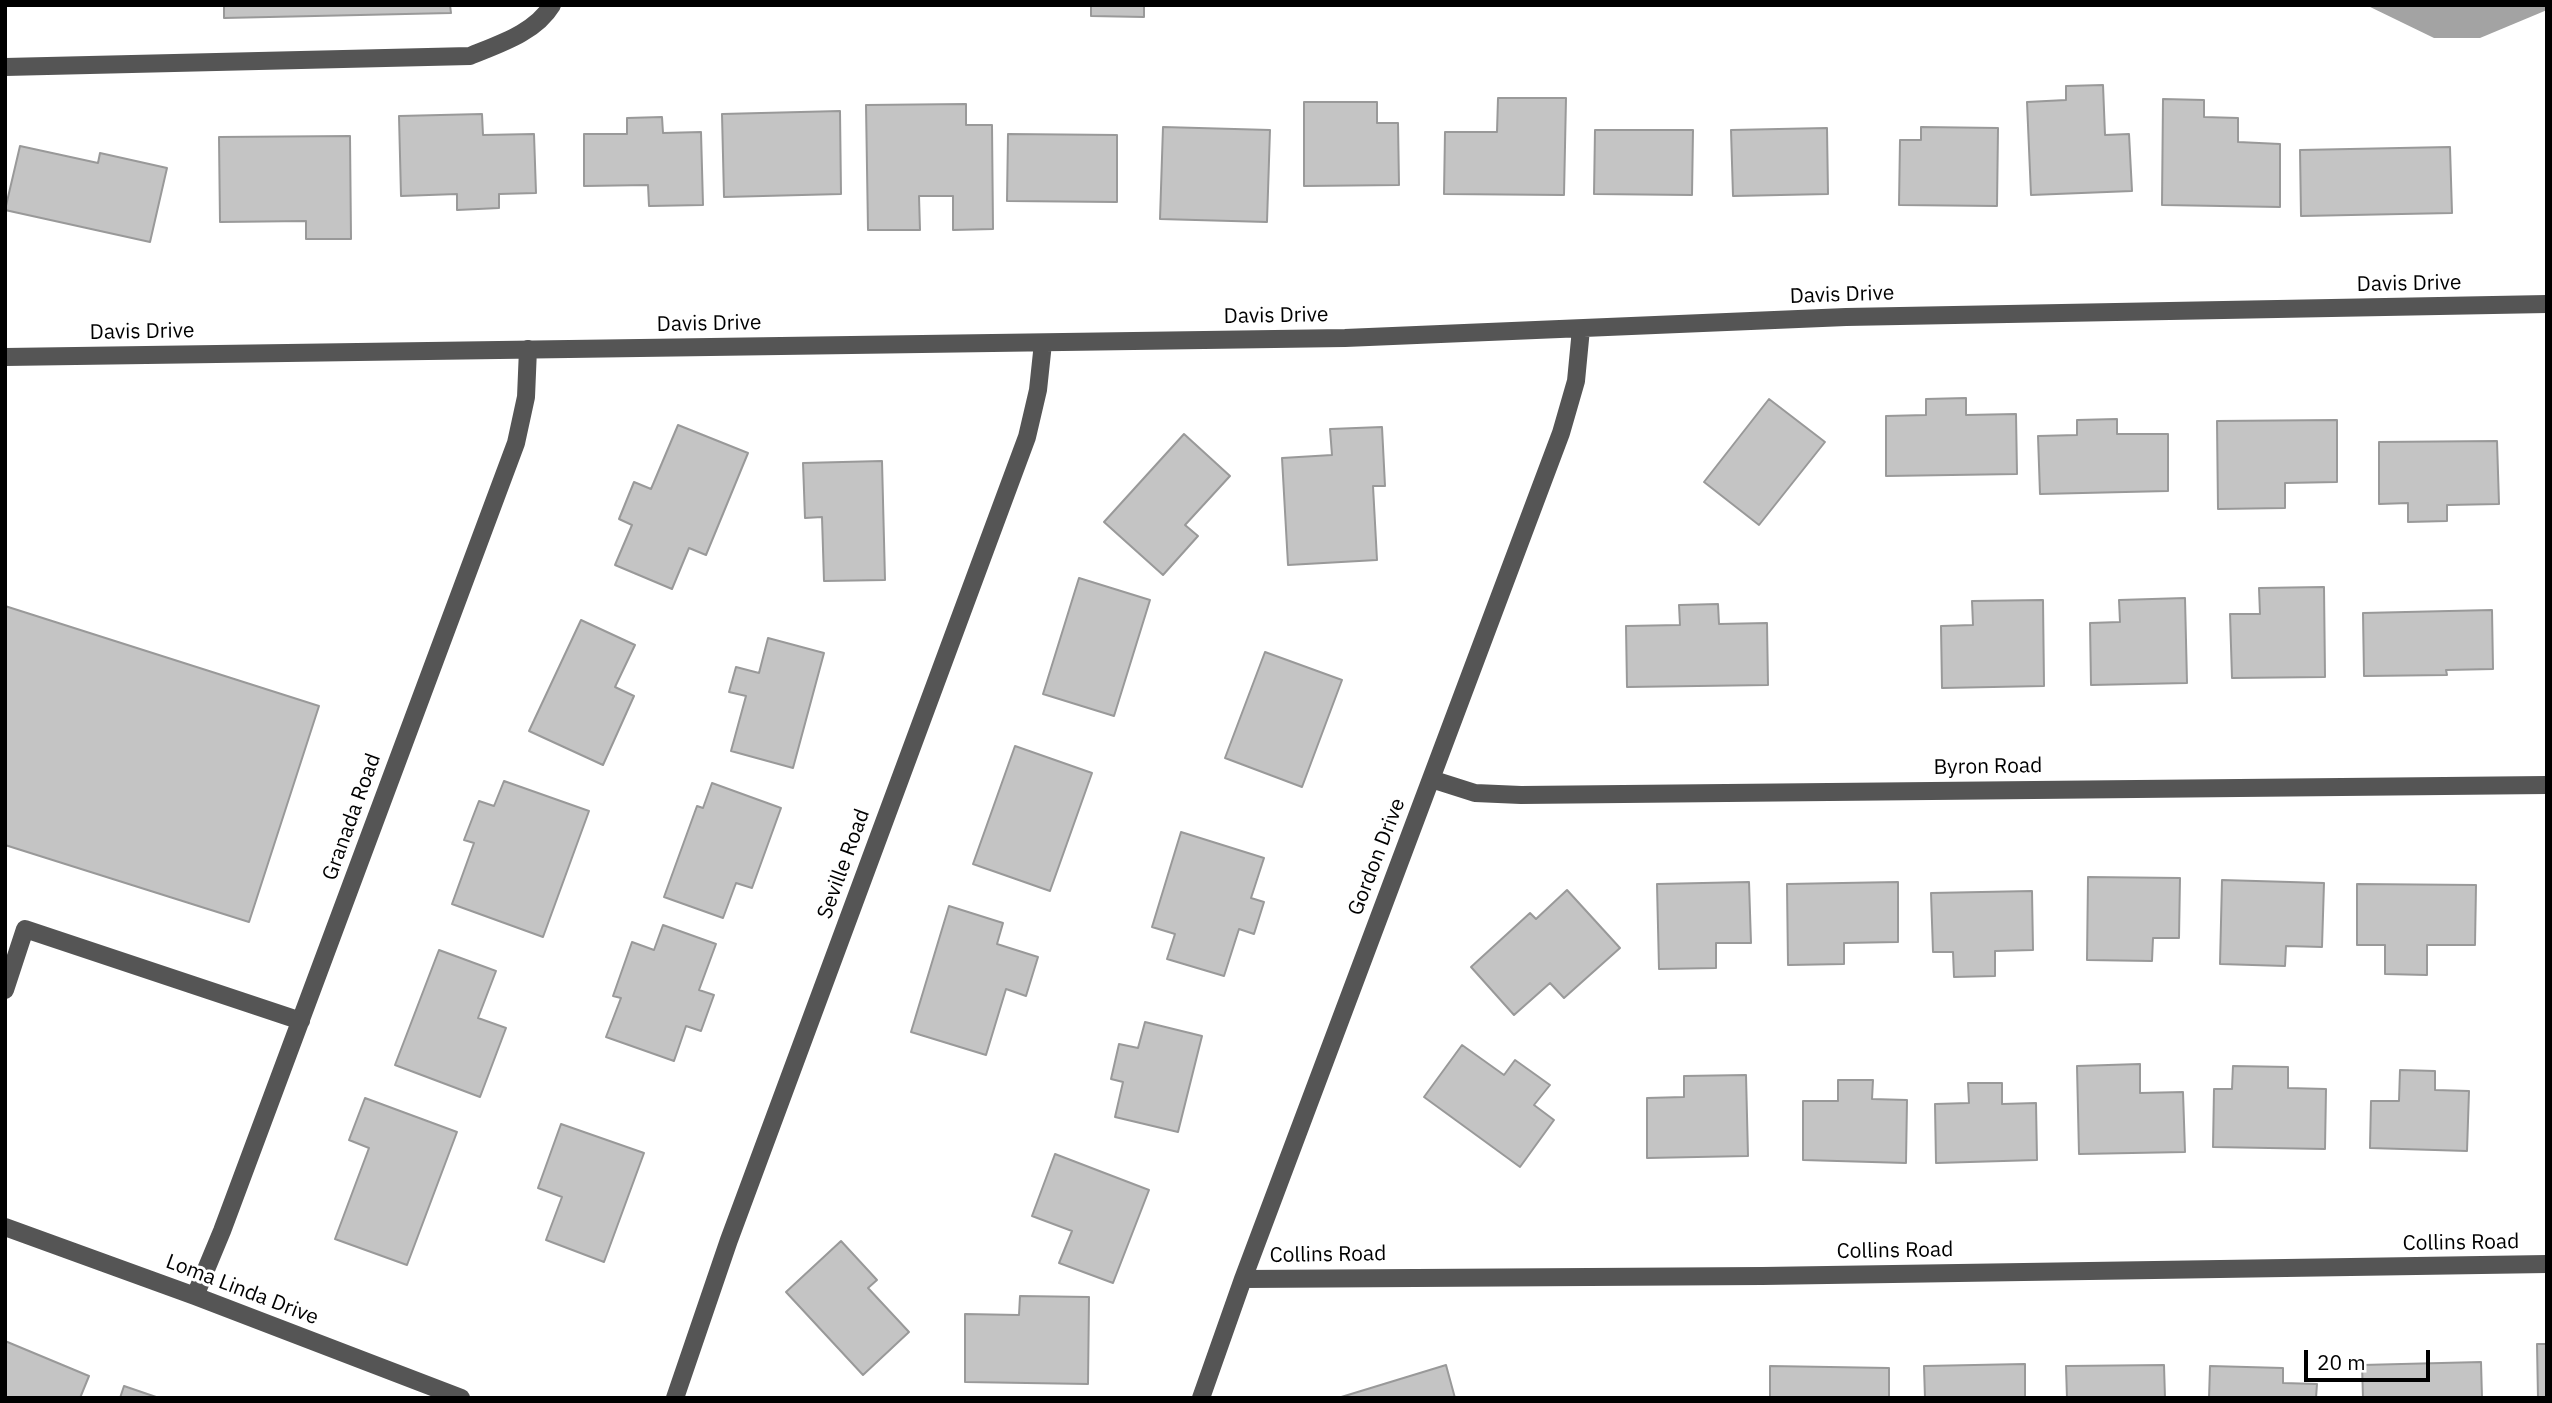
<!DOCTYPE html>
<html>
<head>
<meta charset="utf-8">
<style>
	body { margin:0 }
	#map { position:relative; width:2552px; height:1403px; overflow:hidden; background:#fff; font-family:"IBM Plex Sans",sans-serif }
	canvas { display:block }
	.frame { position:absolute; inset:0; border:7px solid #000; pointer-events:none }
	.scale { position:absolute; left:2304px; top:1350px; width:126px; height:32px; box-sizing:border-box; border:4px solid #000; border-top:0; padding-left:9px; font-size:21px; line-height:24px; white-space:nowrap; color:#000; -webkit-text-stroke:5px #fff; paint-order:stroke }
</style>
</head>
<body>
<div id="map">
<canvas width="2552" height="1403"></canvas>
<div class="frame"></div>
<div class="scale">20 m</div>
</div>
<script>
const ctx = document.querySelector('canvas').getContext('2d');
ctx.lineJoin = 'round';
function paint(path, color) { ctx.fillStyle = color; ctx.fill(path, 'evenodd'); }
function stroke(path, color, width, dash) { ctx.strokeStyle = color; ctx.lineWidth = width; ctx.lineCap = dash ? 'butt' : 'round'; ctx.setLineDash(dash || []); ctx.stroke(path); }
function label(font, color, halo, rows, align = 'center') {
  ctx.font = font + ' "IBM Plex Sans",sans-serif'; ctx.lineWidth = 6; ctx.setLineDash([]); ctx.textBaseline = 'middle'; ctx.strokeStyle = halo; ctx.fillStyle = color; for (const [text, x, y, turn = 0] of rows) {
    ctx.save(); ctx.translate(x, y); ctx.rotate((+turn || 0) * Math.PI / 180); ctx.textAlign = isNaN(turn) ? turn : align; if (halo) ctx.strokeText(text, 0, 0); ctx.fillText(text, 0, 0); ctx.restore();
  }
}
paint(new Path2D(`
	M2366,5H2547V10L2480,38H2434Z`), '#a3a3a3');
const building = new Path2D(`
	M224,5H450L451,13L224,18Z
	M1091,5H1144V17L1091,16Z
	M2103,85L2105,135L2129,134L2132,191L2031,195L2027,102L2066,100V86Z
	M1498,98H1566L1564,195L1444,194L1445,132H1497Z
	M2163,99L2204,100V117L2238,118V142L2280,144V207L2162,205Z
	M1304,102H1377V123H1398L1399,185L1304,186Z
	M966,104V125H992L993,229L953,230V196H919L920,230H868L866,105Z
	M840,111L841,194L724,197L722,114Z
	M482,114L483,135L534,134L536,193L499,194V208L457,210V194L401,196L399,116Z
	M662,117L663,133L701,132L703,205L649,206L648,185L584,186V134H627V118Z
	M1163,127L1270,130L1267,222L1160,219Z
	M1921,127L1998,128L1997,206L1899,205L1900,140H1921Z
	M1827,128L1828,194L1733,196L1731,130Z
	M1595,130H1693L1692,195L1594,194Z
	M1008,134L1117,135V202L1007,201Z
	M350,136L351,239H306V221L220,222L219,137Z
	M20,146L98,163L100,153L167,168L150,242L5,210Z
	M2450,147L2452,213L2301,216L2300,150Z
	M1966,398V415L2016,414L2017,474L1886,476V416L1926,415V399Z
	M1769,399L1825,442L1759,525L1704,482Z
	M2117,419V434H2168V491L2040,494L2038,436L2077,435V420Z
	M2337,420V482L2285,483V508L2218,509L2217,421Z
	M678,425L748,453L706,555L689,548L672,589L615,565L632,525L619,519L634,482L651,489Z
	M1382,427L1385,486H1373L1377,560L1288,565L1282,458L1332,455L1330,429Z
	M1184,434L1230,476L1185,525L1198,536L1163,575L1104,522Z
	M2497,441L2499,504L2447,505V521L2408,522V503L2379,504V442Z
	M882,461L885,580L824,581L822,517L805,518L803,463Z
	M1079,578L1150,600L1114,716L1043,694Z
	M2324,587L2325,677L2232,678L2230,614H2260L2259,588Z
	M2185,598L2187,683L2091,685L2090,623L2120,622L2119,600Z
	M2043,600L2044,686L1942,688L1941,626L1973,625L1972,601Z
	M1718,604L1719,624L1767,623L1768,685L1627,687L1626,626L1680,625L1679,605Z
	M5,606L319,706L249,922L5,845Z
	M2492,610L2493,669L2446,670L2447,675L2364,676L2363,613Z
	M581,620L635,645L615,687L634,696L603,765L529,731Z
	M768,638L824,653L793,768L731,751L746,696L729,692L736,667L759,673Z
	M1265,652L1342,680L1302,787L1225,758Z
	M1015,746L1092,773L1050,891L973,864Z
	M504,781L589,811L543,937L452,904L474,843L464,840L479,801L494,806Z
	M712,783L781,808L752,888L736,883L723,918L664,897L697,806L703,808Z
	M1181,832L1264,858L1251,898L1264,902L1254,934L1239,929L1224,976L1167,959L1175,934L1152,927Z
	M2088,877L2180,878L2179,938H2153L2152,961L2087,960Z
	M2222,880L2324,883L2322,947L2286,946L2285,966L2220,964Z
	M1749,882L1751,943H1716V968L1659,969L1657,884Z
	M1898,882V942L1844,943V964L1788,965L1787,884Z
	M2357,884L2476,885L2475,945H2427V975L2385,974V945H2357Z
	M1567,890L1620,948L1564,998L1550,983L1514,1015L1471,967L1530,913L1536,919Z
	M2032,891L2033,950L1995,951V976L1954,977L1953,952H1933L1931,893Z
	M949,906L1003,923L997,944L1038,957L1026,996L1006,989L986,1055L911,1032Z
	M663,925L716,944L699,990L714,995L701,1031L686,1026L674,1061L606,1037L621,998L613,996L632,942L654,950Z
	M439,950L496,971L478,1018L506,1028L480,1097L395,1065Z
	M1145,1022L1202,1036L1178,1132L1115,1117L1123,1082L1111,1079L1119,1044L1138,1048Z
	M1462,1045L1504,1075L1515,1060L1550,1085L1534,1105L1554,1120L1520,1167L1424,1097Z
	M2140,1064V1093L2183,1092L2185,1152L2079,1154L2077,1066Z
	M2233,1066L2288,1067V1088L2326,1089L2325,1149L2213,1147L2214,1089H2232Z
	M2400,1070L2435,1071V1090L2469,1091L2467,1151L2370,1148L2371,1101H2399Z
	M1746,1075L1748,1156L1647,1158V1098L1684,1097V1076Z
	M1838,1080H1873L1872,1099L1907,1100L1906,1163L1803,1160V1101H1838Z
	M1968,1083H2002V1104L2036,1103L2037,1160L1936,1163L1935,1104L1969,1103Z
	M365,1098L457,1132L407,1265L335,1239L369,1148L349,1140Z
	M561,1124L644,1153L604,1262L546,1240L562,1197L538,1188Z
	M1055,1154L1149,1190L1113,1283L1059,1263L1072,1231L1032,1216Z
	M841,1241L877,1280L868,1288L909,1332L863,1375L786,1292Z
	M1020,1296L1089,1297L1088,1384L965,1382V1314L1019,1315Z
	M5,1341L89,1376L80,1398H5Z
	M2537,1344H2547V1398H2538Z
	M2481,1362L2482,1398H2363L2362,1365Z
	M2025,1364V1398H1925L1924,1366Z
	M1446,1365L1455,1398H1338Z
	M2164,1365L2165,1398H2067L2066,1366Z
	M1770,1366L1889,1368V1398H1770Z
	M2210,1366L2283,1368V1383L2317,1384L2316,1398H2209Z
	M124,1386L159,1398H120Z`);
paint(building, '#c4c4c4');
stroke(building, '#999', 2);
stroke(new Path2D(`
	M5,67L470,56C499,44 535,33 552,5
	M5,357L1345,338L1846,317L2547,304
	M1431,779L1475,793L1521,795L2547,785
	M5,990L25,929L301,1021
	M5,1227L195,1296L461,1398
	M1243,1279L1762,1276L2547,1264
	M195,1296L222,1231L516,443L526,397L528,349
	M675,1398L729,1240L1027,437L1038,390L1043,343
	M1201,1398L1243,1279L1561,433L1576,381L1581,329`), '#555', 18);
label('21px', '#000', '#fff', [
	["Davis Drive",2409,284,-1],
	["Davis Drive",1842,295,-2],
	["Davis Drive",1276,316,-1],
	["Davis Drive",709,324,-1],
	["Davis Drive",142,332,-1],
	["Byron Road",1988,767,-1],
	["Granada Road",352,817,-70],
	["Gordon Drive",1377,857,-69],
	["Seville Road",844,864,-70],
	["Collins Road",2461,1243,-1],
	["Collins Road",1895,1251,-1],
	["Collins Road",1328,1255,-1],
	["Loma Linda Drive",242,1290,21]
]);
</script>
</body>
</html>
